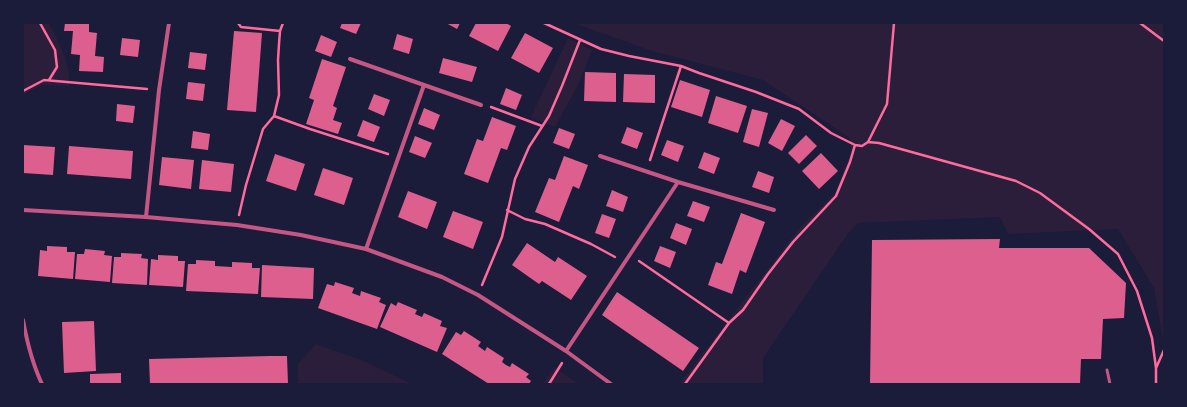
<!DOCTYPE html>
<html>
<head>
<meta charset="utf-8">
<style>
	body { margin:0 }
	#map { position:relative; width:1187px; height:407px; overflow:hidden; background:#1b1b3a; font-family:Bitter,serif }
	canvas { display:block }
	.frame { position:absolute; inset:0; border:24px solid #1b1b3a; pointer-events:none }
</style>
</head>
<body>
<div id="map">
<canvas width="1187" height="407"></canvas>
<div class="frame"></div>
</div>
<script>
const ctx = document.querySelector('canvas').getContext('2d');
ctx.lineJoin = 'round';
function paint(path, color) { ctx.fillStyle = color; ctx.fill(path, 'evenodd'); }
function stroke(path, color, width, dash) { ctx.strokeStyle = color; ctx.lineWidth = width; ctx.lineCap = dash ? 'butt' : 'round'; ctx.setLineDash(dash || []); ctx.stroke(path); }
paint(new Path2D(`
	M23,23H49C59,43 71,63 69,86L42,85L23,95Z
	M574,23H1164V346L1154,288L1118,229L1008,234L1000,217L858,223L847,235L763,358V384H679L801,226L835,193L851,152L850,138L763,80L652,51Z
	M568,38L592,50L578,85L555,127L531,117Z
	M316,344L364,361L412,384H364V383H337L336,384H298V364Z
	M554,367L579,384H543Z`), '#2a1e3b');
paint(new Path2D(`
	M65,23H89V32L97,33L95,56L104,57L103,72L79,71L80,55L71,54L73,31H64Z
	M342,23H361L356,34L340,28Z
	M446,23H460L457,29Z
	M476,23H506L511,26L498,51L469,36Z
	M234,31L262,33L256,112L227,110Z
	M525,33L553,48L539,73L511,58Z
	M397,34L413,39L409,54L393,49Z
	M321,35L337,42L331,57L315,51Z
	M122,38L140,40L138,57L120,55Z
	M190,52L207,54L205,70L188,68Z
	M443,58L477,67L472,82L439,73Z
	M322,59L346,67L333,106L337,108L333,120L342,123L338,134L306,124L314,100L309,98Z
	M585,72L616,73V102L584,101Z
	M624,74L655,75V103L623,102Z
	M680,80L710,90L702,117L671,107Z
	M188,82L205,84L203,101L186,99Z
	M506,88L522,95L516,110L500,104Z
	M374,94L390,100L384,116L368,109Z
	M716,96L747,106L738,133L708,123Z
	M117,104L135,106L133,123L116,121Z
	M424,108L440,115L434,130L418,124Z
	M752,109L768,113L759,147L743,142Z
	M492,117L516,126L507,150L501,148L488,183L464,174L477,139L483,141Z
	M781,119L795,126L782,151L768,143Z
	M363,120L380,127L374,142L357,136Z
	M627,127L643,133L637,149L621,143Z
	M559,128L575,134L569,149L553,143Z
	M193,131L210,134L208,150L191,148Z
	M806,135L817,146L799,164L788,153Z
	M415,136L432,143L425,158L409,152Z
	M667,140L684,146L678,162L661,155Z
	M23,145L55,147L53,175L23,173Z
	M69,146L133,151L131,179L67,174Z
	M704,152L720,158L714,174L698,168Z
	M821,153L838,171L819,189L802,171Z
	M275,154L305,164L296,191L266,181Z
	M564,156L588,165L579,189L573,186L559,222L535,212L549,178L555,180Z
	M162,157L194,160L191,189L159,185Z
	M202,160L234,164L231,192L199,189Z
	M323,168L353,178L344,205L314,195Z
	M758,171L774,177L769,193L752,187Z
	M612,190L628,197L623,212L606,206Z
	M408,191L437,202L427,229L398,217Z
	M693,201L710,207L704,222L687,216Z
	M453,211L483,222L473,249L443,237Z
	M741,213L765,222L746,273L740,270L732,294L708,285L716,262L722,264Z
	M602,214L616,219L609,238L595,233Z
	M676,223L692,229L686,245L670,238Z
	M1000,239L999,248H1089L1126,283L1124,318L1103,319L1101,359H1081L1080,384H870L872,240Z
	M527,243L555,262L558,257L587,276L571,300L542,281L539,284L512,265Z
	M47,246L67,247V252H75L73,279L38,276L40,250L47,251Z
	M660,246L676,252L670,268L654,261Z
	M85,249L105,251L104,255L112,256L110,282L75,279L77,254H84Z
	M121,253L142,254L141,258L148,259L147,285L112,283L114,257H121Z
	M158,255L178,256V261H185L183,287L149,285L151,259L158,260Z
	M196,260L215,261V266L232,267V262L252,263V268H260L258,294L186,291L188,264H196Z
	M262,265L314,268L313,299L261,297Z
	M335,282L354,288L352,293L360,296L361,291L381,298L379,302L386,305L377,329L318,308L327,284L334,286Z
	M617,292L699,348L683,371L602,315Z
	M398,302L417,310L415,314L422,317L424,313L442,321L440,326L447,328L437,352L380,327L391,303L396,306Z
	M94,321L96,371L64,373L62,322Z
	M464,331L481,342L478,346L485,351L487,347L504,358L502,362L506,365L510,367L512,363L529,374L526,377L531,381L529,384H489L442,354L456,332L461,335Z
	M270,356H287L288,384H150L149,359Z
	M121,373V384H90V374Z`), '#dd5f8e');
stroke(new Path2D(`
	M40,23L55,50L57,67L49,80
	M238,23L241,27L280,31
	M544,23L601,49L629,56L681,66L699,73L756,92L799,109L831,133L855,145L862,146L868,142L879,143L1016,181L1040,193L1089,229L1118,254L1137,291L1152,338L1156,368V384
	M1140,23L1164,41
	M23,91L44,80L147,89
	M491,107L542,126
	M274,116L310,129L388,154
	M868,142L887,104L894,23
	M650,160L681,66
	M507,210L525,219L545,224L591,244L615,257
	M239,215L246,185L263,129L274,116L279,95L278,60L279,44L280,31L283,23
	M639,261L729,323
	M482,285L502,237L515,179L529,147L549,116L562,86L580,40
	M1156,368L1164,350
	M549,384L562,363
	M685,384L729,323L743,310L768,274L793,242L836,196L850,162L855,145`), '#ff6b9d', 2.5);
stroke(new Path2D(`
	M1107,370L1110,384`), '#c65784', 3);
stroke(new Path2D(`
	M350,59L481,105
	M600,156L678,182L774,210
	M23,210L146,217L237,225L301,235L366,249L442,277L478,295L566,351L611,384
	M146,217L159,90L169,23
	M366,249L424,85
	M23,320C27,342 32,363 42,384
	M566,351L678,182`), '#c65784', 4);
</script>
</body>
</html>
